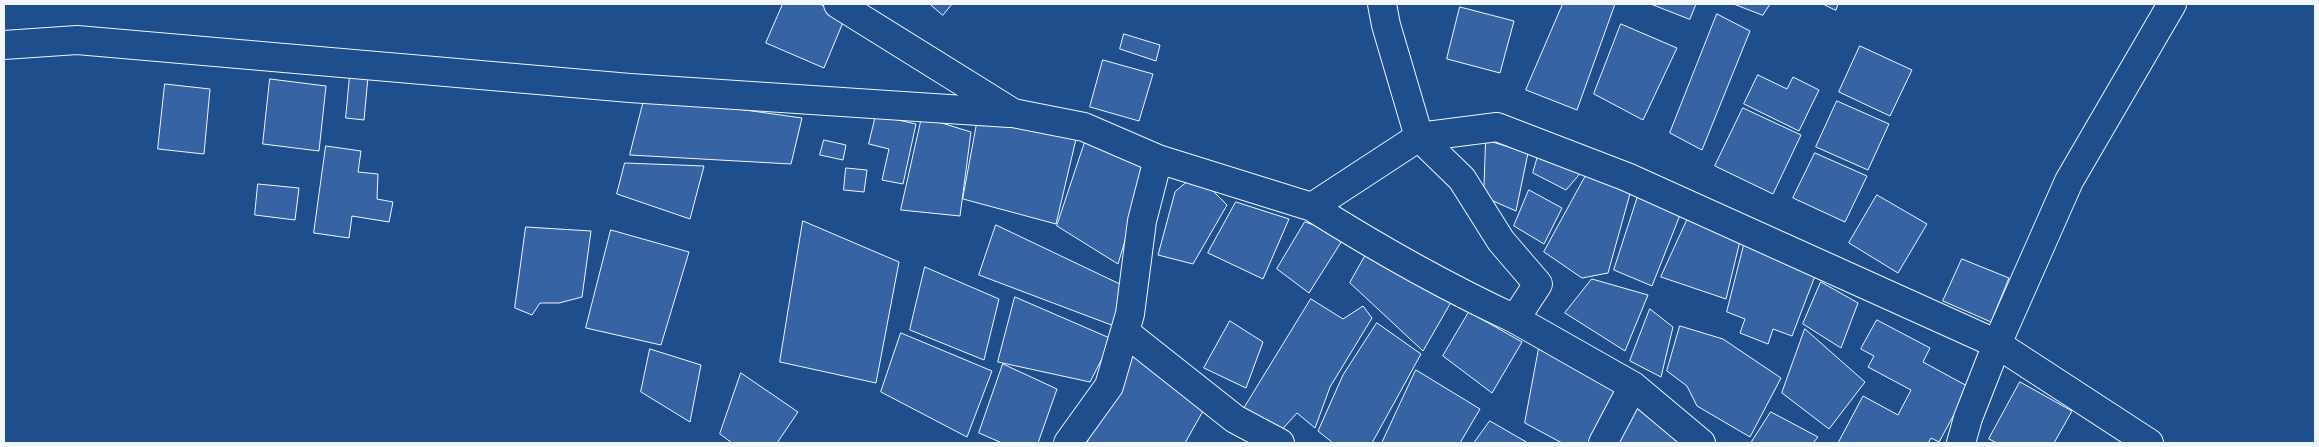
<!DOCTYPE html>
<html>
<head>
<meta charset="utf-8">
<style>
	body { margin:0 }
	#map { position:relative; width:2319px; height:447px; overflow:hidden; background:#1f4e8c; font-family:Barlow,sans-serif }
	canvas { display:block }
	.frame { position:absolute; inset:0; border:5px solid #f2f6ff; pointer-events:none }
</style>
</head>
<body>
<div id="map">
<canvas width="2319" height="447"></canvas>
<div class="frame"></div>
</div>
<script>
const ctx = document.querySelector('canvas').getContext('2d');
ctx.lineJoin = 'round';
function paint(path, color) { ctx.fillStyle = color; ctx.fill(path, 'evenodd'); }
function stroke(path, color, width, dash) { ctx.strokeStyle = color; ctx.lineWidth = width; ctx.lineCap = dash ? 'butt' : 'round'; ctx.setLineDash(dash || []); ctx.stroke(path); }
const building = new Path2D(`
	M783,4H819L846,15L824,68L766,43Z
	M930,4H952L943,15Z
	M1563,4H1615L1577,110L1526,90Z
	M1651,4H1696L1690,19Z
	M1734,4H1770L1763,15Z
	M1823,4H1838L1836,10Z
	M1460,7L1514,21L1500,73L1447,59Z
	M1717,14L1750,31L1702,150L1670,133Z
	M1621,24L1677,48L1643,120L1594,94Z
	M1124,34L1160,45L1156,61L1120,49Z
	M1860,46L1912,70L1890,116L1839,92Z
	M1103,60L1153,74L1139,121L1090,107Z
	M350,75L368,77L364,120L346,118Z
	M1758,75L1787,89L1793,77L1819,90L1799,131L1744,104Z
	M270,79L326,86L319,151L263,144Z
	M165,84L210,89L204,154L158,149Z
	M645,96L802,118L791,164L630,155Z
	M1837,101L1889,124L1868,170L1816,147Z
	M1743,108L1801,135L1773,194L1715,166Z
	M876,115L916,124L903,184L882,180L889,149L869,144Z
	M922,117L971,132L960,216L901,210Z
	M978,118L1076,139L1056,224L963,199Z
	M824,140L846,145L843,160L820,155Z
	M1486,140L1528,153L1516,211L1484,197Z
	M1085,142L1148,164L1118,264L1057,226Z
	M326,146L361,151L358,172L378,174L377,199L393,202L389,222L352,216L349,238L314,233Z
	M1540,149L1584,169L1566,190L1533,173Z
	M1815,153L1867,176L1845,222L1793,198Z
	M625,163L704,166L690,219L617,194Z
	M846,168L867,170L864,192L844,190Z
	M1590,168L1631,190L1608,273L1582,278L1544,252Z
	M1187,182L1209,187L1227,205L1193,264L1158,255L1175,192Z
	M258,184L299,188L295,220L255,215Z
	M1529,190L1562,208L1544,244L1514,226Z
	M1640,190L1682,210L1652,286L1614,270Z
	M1877,195L1927,224L1898,273L1849,243Z
	M1236,202L1289,219L1263,279L1208,253Z
	M1689,216L1740,241L1726,299L1661,277Z
	M803,221L899,262L876,383L780,362Z
	M1305,222L1345,236L1309,293L1277,269Z
	M996,225L1124,286L1114,326L979,275Z
	M526,227L591,231L582,297L559,303H540L532,315L515,308Z
	M611,230L689,252L661,345L586,328Z
	M1746,237L1815,276L1792,336L1773,329L1768,344L1740,333L1745,319L1727,312Z
	M1369,249L1454,297L1423,351L1350,283Z
	M1962,259L2009,278L1991,322L1943,301Z
	M925,267L999,299L984,360L910,330Z
	M1592,279L1648,295L1625,351L1565,313Z
	M1821,282L1858,303L1841,348L1803,324Z
	M1015,297L1112,339L1090,382L998,362Z
	M1311,299L1343,319L1363,306L1372,318L1330,387L1315,428L1297,413L1278,434L1243,410Z
	M1650,309L1673,327L1661,377L1630,361Z
	M1469,312L1522,342L1492,393L1443,356Z
	M1877,320L1930,348L1923,362L1969,387L1939,442L1931,438L1928,443H1838L1863,396L1898,415L1911,390L1868,367L1874,356L1861,349Z
	M1230,321L1263,342L1246,388L1204,368Z
	M1377,323L1421,354L1372,443H1333L1318,431L1343,375Z
	M1680,326L1723,339L1781,378L1750,437L1697,406L1687,386L1667,371Z
	M1805,329L1865,382L1829,429L1782,393Z
	M901,333L992,371L967,437L881,392Z
	M1539,348L1620,388L1588,443H1562L1525,423Z
	M650,349L701,365L690,422L641,392Z
	M1136,351L1203,411L1185,443H1087Z
	M1003,364L1057,389L1038,443H1002L979,433Z
	M1416,370L1480,409L1460,443H1382Z
	M741,373L798,412L777,443H732L720,434Z
	M2020,382L2072,411L2054,443H1997L1989,439Z
	M1633,396L1686,443H1611Z
	M1771,412L1818,437L1813,443H1751Z
	M1490,421L1528,443H1474Z`);
paint(building, '#3563a3');
stroke(building, '#f2f6ff', 1);
const minor = new Path2D(`
	M838,4L1013,113L1084,127L1158,159L1312,207L1419,137L1497,127L1627,177L1997,344L2149,443
	M1382,4L1386,25L1419,137L1462,179L1501,241L1538,284L1515,319L1633,386L1603,443
	M4,45L77,40L630,88L1009,113
	M1312,207C1377,248 1444,286 1515,319
	M1125,332L1235,419L1280,443
	M1633,386L1701,443
	M1068,443L1109,386L1130,314L1142,221L1158,159
	M1961,443L1968,418L1997,344L2069,181L2172,4`);
stroke(minor, '#f2f6ff', 30);
stroke(minor, '#1f4e8c', 28);
</script>
</body>
</html>
